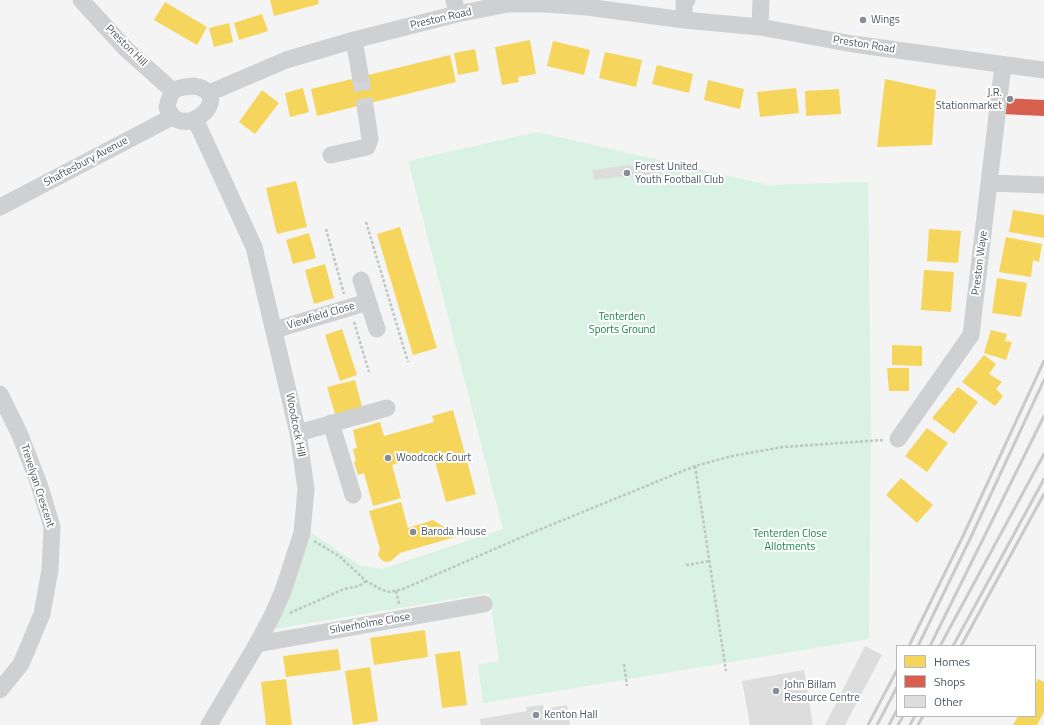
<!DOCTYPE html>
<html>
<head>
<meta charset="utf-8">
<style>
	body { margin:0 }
	#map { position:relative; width:1044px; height:725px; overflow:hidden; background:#f4f4f4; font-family:"Titillium Web",sans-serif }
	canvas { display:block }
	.legend { position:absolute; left:896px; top:645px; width:140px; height:72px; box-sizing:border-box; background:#fff; border:1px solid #b7bbc0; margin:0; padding:5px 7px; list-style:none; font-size:12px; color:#4a5661 }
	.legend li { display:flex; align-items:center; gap:8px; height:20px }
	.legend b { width:20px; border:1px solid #b7bbc0 }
</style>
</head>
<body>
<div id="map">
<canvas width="1044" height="725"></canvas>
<ul class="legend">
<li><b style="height:11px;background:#f6d55c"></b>Homes</li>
<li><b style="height:11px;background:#d6604d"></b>Shops</li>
<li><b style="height:11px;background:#ddddde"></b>Other</li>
</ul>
</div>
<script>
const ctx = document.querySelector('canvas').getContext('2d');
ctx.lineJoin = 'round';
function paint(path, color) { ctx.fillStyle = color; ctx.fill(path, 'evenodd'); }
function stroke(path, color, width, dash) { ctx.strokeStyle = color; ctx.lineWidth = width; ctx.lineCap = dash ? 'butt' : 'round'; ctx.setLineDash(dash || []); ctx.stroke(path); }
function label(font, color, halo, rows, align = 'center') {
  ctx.font = font + ' "Titillium Web",sans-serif'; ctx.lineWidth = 4; ctx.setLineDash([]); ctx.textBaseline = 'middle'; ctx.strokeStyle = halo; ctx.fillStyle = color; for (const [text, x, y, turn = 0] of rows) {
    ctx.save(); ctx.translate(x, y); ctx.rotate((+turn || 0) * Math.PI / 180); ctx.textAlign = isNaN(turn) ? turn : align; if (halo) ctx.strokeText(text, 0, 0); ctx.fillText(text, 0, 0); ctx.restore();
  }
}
paint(new Path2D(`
	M537,132L768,185L868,182L871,424L869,639L483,703L478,665L499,661L489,593L274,629L312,533L361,566L382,569L503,529L408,161Z`), '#d9f2e3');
paint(new Path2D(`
	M270,0H318L319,4L274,16Z
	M165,2L207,27L197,45L154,20Z
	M262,14L268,31L239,40L234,23Z
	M229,23L233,42L214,47L209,28Z
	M530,40L536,74L518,77L519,82L502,85L495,47Z
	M553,41L590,50L584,75L547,66Z
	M475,49L479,71L458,75L454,53Z
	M605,52L642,60L636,87L599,78Z
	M450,55L456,82L317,116L311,89Z
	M657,65L693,74L689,93L652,84Z
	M885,79L936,90L932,145L877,147Z
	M708,80L744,89L740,109L704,100Z
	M303,88L309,112L290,117L285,93Z
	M796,88L799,113L760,117L757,92Z
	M839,89L841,114L806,116L805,91Z
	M262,90L279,103L255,134L239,122Z
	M296,181L307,227L277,234L266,188Z
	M1013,210L1044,215V238L1009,232Z
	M400,227L437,348L413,355L377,234Z
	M929,229L961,231L958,263L927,261Z
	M309,233L316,258L293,264L286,240Z
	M1006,237L1042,244L1039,262L1033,260L1031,277L999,272Z
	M325,264L334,298L314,304L305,270Z
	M924,270L954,272L951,312L921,310Z
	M997,278L1027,283L1021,317L992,313Z
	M342,329L357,375L340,381L325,335Z
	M991,330L1007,334L1005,341L1012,342L1006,360L984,353Z
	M892,345L922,346V366L892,365Z
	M984,355L996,364L989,374L1002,382L996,389L1003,396L995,406L962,382Z
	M887,368H909V391H889Z
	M355,380L362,407L335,414L327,387Z
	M958,387L978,402L954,434L932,418Z
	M453,410L476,494L446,502L433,454L392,465L401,498L373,506L364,473L358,475L354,462L356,461L353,449L357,448L353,430L380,422L384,436L434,422L432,416Z
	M927,428L948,443L927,472L905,456Z
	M901,478L933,505L917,523L886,495Z
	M401,502L408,528L433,520L458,536L400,553L391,561L385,562L383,561L379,557L378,554L380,549L369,511Z
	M425,630L428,657L374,665L370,638Z
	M338,649L341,670L286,677L283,656Z
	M460,651L467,705L442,708L435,654Z
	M370,667L378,721L353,725L345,671Z
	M286,679L292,725H266L261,682Z
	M1038,679L1044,682V712L1037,725H1013L1018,716H1035V685Z`), '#f6d55c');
paint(new Path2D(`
	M1002,98L1044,100V116L1001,114Z`), '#d6604d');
paint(new Path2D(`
	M628,165L661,170L660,181L627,176L594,180L593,170Z
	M865,646L882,655L845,725H825Z
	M804,670L813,725H750L742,681Z
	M543,705L544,709L567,705L570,725H481L480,719L527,711L526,707Z`), '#ddddde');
stroke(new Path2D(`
	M360,74L366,112`), '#d2d4d7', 17, [17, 8]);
stroke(new Path2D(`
	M366,222L408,362
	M326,229L344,294
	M354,322L369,372
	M695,466L726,671
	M314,541L339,556L366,581L382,590L390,592L403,589L529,534L695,466L732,456L783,447L883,440
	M686,565L710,561
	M396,591L399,604
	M290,613L344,589L359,586L366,581
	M624,664L627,686`), '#bcc7c4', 2.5, [3, 2]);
stroke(new Path2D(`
	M81,0L126,49L173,91
	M454,0L457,14
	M684,20V3L687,0
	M760,27L761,0
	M354,40L360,74
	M194,86C197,87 201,87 203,89C225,98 195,132 174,118C171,115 169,111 167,108C170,89 176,87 194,86Z
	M209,93L286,60L354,40L457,14L508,4H545L587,7L684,20L760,27L853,44L1044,70
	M195,119L254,247L298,433L306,489L302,533L283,591L272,616L257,644L209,725
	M331,155L367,147L370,139L366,112
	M990,183L1044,185
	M0,207L172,117
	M361,280L377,329
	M274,330L368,302
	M0,394L20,435L39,484L52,527L50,570L42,614L21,664L0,690
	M331,423L353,495
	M298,433L387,408
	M898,439L971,335L1003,65
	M257,644L484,604`), '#ced0d2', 17);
stroke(new Path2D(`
	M909,646L963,536L1044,361
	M918,646L970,539L1044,380
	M930,646L1044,416
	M940,646L1044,454
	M953,646L1044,479
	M961,646L1044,494
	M868,725L897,670
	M877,725L897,687
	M889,725L897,710
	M898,725L903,716
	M910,725L915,716
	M918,725L923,716`), '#c9cacc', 3);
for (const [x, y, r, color] of [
	[863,20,4,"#868d94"],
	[1010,99,4,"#868d94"],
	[627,173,4,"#868d94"],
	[388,458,4,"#868d94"],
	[413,532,4,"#868d94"],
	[776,691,4,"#868d94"],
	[536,715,4,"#868d94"]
]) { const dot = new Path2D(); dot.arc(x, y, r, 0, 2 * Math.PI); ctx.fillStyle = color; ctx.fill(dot); stroke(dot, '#fff', 1.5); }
label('11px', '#4a5661', '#fff', [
	["Preston Road",441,19,-13],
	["Preston Road",864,45,9],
	["Preston Hill",126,46,45],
	["Shaftesbury Avenue",86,162,-28],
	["Preston Waye",980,263,-83],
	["Viewfield Close",321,316,-17],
	["Woodcock Hill",295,425,79],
	["Trevelyan Crescent",37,486,72],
	["Silverholme Close",370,624,-10]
]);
label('11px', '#4a5661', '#fff', [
	["Wings",871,20],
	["J.R.",1002,93,"right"],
	["Stationmarket",1002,106,"right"],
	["Forest United",635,167],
	["Youth Football Club",635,180],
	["Woodcock Court",396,458],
	["Baroda House",421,532],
	["John Billam",784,685],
	["Resource Centre",784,698],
	["Kenton Hall",544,715]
], 'left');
label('11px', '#17864f', '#fff', [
	["Tenterden",622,317],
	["Sports Ground",622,330],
	["Tenterden Close",790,534],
	["Allotments",790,547]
]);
</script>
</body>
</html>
